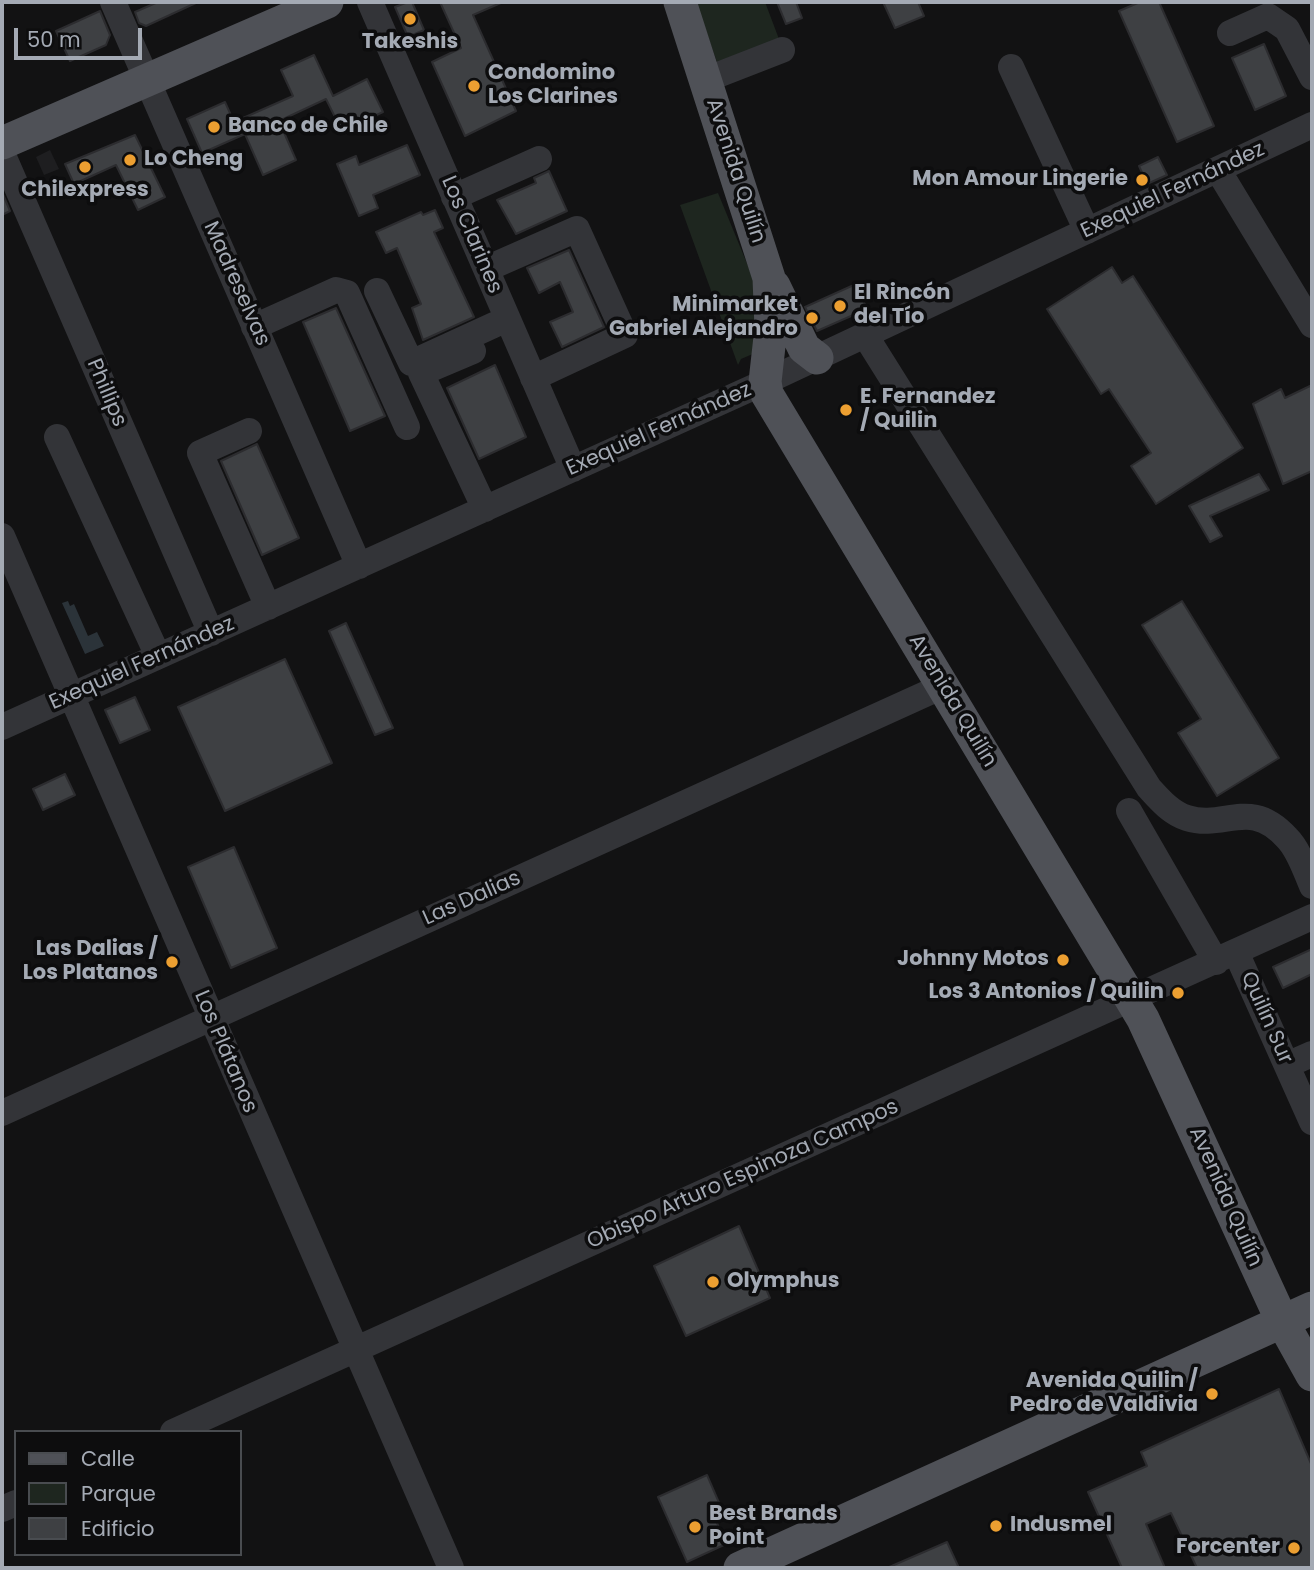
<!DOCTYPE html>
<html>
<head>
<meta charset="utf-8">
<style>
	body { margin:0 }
	#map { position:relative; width:1314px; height:1570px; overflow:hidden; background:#121213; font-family:Poppins,sans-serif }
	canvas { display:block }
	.frame { position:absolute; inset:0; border:4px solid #a4aab4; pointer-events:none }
	.legend { position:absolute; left:14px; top:1430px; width:228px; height:126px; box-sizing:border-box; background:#0d0d0e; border:2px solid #494c50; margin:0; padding:9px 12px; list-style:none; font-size:21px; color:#a4aab4 }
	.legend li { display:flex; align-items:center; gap:14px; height:35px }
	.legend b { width:35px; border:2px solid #494c50 }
	.scale { position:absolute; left:14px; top:28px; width:128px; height:32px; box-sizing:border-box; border:4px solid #a4aab4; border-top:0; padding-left:9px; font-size:21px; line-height:24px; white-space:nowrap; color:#a4aab4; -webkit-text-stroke:5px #0d0d0e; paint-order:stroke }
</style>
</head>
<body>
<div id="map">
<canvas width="1314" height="1570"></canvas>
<div class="frame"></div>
<ul class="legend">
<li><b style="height:9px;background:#4f5157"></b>Calle</li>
<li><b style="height:19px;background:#1e261f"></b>Parque</li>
<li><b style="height:19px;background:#3e4043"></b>Edificio</li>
</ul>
<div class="scale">50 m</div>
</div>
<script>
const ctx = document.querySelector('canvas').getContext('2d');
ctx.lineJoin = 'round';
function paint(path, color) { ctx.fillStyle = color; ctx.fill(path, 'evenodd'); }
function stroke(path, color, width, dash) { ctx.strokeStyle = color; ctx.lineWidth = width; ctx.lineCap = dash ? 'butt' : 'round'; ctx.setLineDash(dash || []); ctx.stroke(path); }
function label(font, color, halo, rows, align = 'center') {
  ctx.font = font + ' Poppins,sans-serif'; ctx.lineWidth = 7; ctx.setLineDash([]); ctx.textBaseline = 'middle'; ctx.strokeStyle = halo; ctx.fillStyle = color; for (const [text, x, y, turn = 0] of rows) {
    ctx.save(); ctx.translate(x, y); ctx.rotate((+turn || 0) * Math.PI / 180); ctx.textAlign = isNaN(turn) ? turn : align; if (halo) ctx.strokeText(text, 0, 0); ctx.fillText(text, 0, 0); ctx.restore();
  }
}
paint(new Path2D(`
	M50,150L59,169L44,175L36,157Z`), '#1e1e20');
paint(new Path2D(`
	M696,2H765L782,47L719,68Z
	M718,193L755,283V353L741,359L738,365L680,205Z`), '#1e261f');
paint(new Path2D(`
	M68,601L70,606L74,604L88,636L97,632L104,646L85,654L62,603Z`), '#2b3339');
const building = new Path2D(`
	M158,2H198L146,26L139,23L135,12Z
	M408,2H412L424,30L408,37L395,7Z
	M440,2H503L473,15L516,111L465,136L432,62L461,48Z
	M777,2H796L802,18L786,24Z
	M883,2H918L924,16L895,28Z
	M1140,2H1159L1214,126L1177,142L1119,11Z
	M100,11L110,35L106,45L70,61L56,31Z
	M1264,44L1286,96L1255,110L1232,58Z
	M314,55L333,96L367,79L383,112L342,131L326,99L279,121L296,160L263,175L245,134L202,153L187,119L225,102L234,122L293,96L281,70Z
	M135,135L165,197L138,210L116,165L74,184L65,164Z
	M407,145L420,175L373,195L378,208L359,216L337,164L356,156L359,165Z
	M1158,157L1167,175L1147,184L1139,166Z
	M549,171L567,211L516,234L497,200L536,183L534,178Z
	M2,192L10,211L2,215Z
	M435,210L443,228L434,232L474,317L423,340L412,308L421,304L397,248L386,253L376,232L421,212L423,215Z
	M569,250L604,327L562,347L550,322L573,312L560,282L539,293L527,268Z
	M1112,267L1122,283L1133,276L1243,448L1156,504L1131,466L1151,453L1109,389L1101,394L1047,309Z
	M856,284L867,309L817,331L805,307Z
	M336,308L385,416L350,431L303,322Z
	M495,365L526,437L479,459L447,388Z
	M1312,385V471L1283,484L1253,404L1281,389L1285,398Z
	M257,444L299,538L262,555L221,461Z
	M1259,474L1269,490L1210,516L1222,536L1210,542L1189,506Z
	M1182,601L1279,758L1217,796L1178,733L1201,719L1142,625Z
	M346,623L393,728L375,735L329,631Z
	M285,659L332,763L225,811L178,707Z
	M135,697L150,730L120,743L105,710Z
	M65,774L75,795L43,810L33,789Z
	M234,847L277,948L231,968L188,867Z
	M1312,949V974L1283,988L1273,967Z
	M739,1226L770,1298L686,1336L654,1266Z
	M1279,1389L1312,1466V1568H1197L1171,1513L1146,1524L1165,1568H1122L1088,1492L1147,1466L1141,1452Z
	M707,1475L720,1505L711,1509L726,1544L687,1562L658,1497Z
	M947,1542L959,1568H887Z`);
paint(building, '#3e4043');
stroke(building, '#2c2c2f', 2);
stroke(new Path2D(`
	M113,2L359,566
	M370,2L573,469
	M1230,33L1268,16L1287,29L1312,77
	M1011,67L1087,231
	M705,80L782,50
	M2,153L211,633
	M1218,170L1312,325
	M454,197L539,159
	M486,269L577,229L625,335L533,378
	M377,291L411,363L507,319
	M254,327L336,290L347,293L407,427
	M865,335L1149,788C1160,800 1171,813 1187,818C1225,830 1250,797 1287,838C1299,850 1305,870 1312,886
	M473,351L421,373L485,509
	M249,431L200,453L268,607
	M57,437L158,656
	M2,536L451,1568
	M2,727L765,382L1312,125
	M1129,811L1216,962
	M1236,952L1312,1122
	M1287,1065L1312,1054
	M2,1113L943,686
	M173,1432L1312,917
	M2,1509L16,1503`), '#333438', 26);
stroke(new Path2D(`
	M680,2L769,278L771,328L765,382L767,394L1143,1019L1282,1321L1312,1375
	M2,143L327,2
	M774,286L804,348L817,358
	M740,1568L1312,1308`), '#4f5157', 33);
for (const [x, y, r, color] of [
	[410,19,7,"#ec9f31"],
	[474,86,7,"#ec9f31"],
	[214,127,7,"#ec9f31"],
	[130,160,7,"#ec9f31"],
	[85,167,7,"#ec9f31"],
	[1142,180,7,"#ec9f31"],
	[840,306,7,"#ec9f31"],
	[812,318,7,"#ec9f31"],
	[846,410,7,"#ec9f31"],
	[1063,960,7,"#ec9f31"],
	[172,962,7,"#ec9f31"],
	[1178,993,7,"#ec9f31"],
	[713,1282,7,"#ec9f31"],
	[1212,1394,7,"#ec9f31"],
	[996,1526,7,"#ec9f31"],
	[695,1527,7,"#ec9f31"],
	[1294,1548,7,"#ec9f31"]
]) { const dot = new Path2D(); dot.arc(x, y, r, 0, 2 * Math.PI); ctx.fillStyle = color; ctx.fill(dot); stroke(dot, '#0d0d0e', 2.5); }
label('bold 21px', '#a4aab4', '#0d0d0e', [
	["Takeshis",410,43,"center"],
	["Condomino",488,74],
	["Los Clarines",488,98],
	["Banco de Chile",228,127],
	["Lo Cheng",144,160],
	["Mon Amour Lingerie",1128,180,"right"],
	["Chilexpress",85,191,"center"],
	["El Rincón",854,294],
	["del Tío",854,318],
	["Minimarket",798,306,"right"],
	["Gabriel Alejandro",798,330,"right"],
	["E. Fernandez",860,398],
	["/ Quilin",860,422],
	["Las Dalias /",158,950,"right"],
	["Los Platanos",158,974,"right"],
	["Johnny Motos",1049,960,"right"],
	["Los 3 Antonios / Quilin",1164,993,"right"],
	["Olymphus",727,1282],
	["Avenida Quilin /",1198,1382,"right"],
	["Pedro de Valdivia",1198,1406,"right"],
	["Best Brands",709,1515],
	["Point",709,1539],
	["Indusmel",1010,1526],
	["Forcenter",1280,1548,"right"]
], 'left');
label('21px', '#a4aab4', '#0d0d0e', [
	["Avenida Quilín",735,171,72],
	["Exequiel Fernández",1173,191,-25],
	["Los Clarines",471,235,67],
	["Madreselvas",236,284,66],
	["Phillips",106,393,67],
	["Exequiel Fernández",659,430,-24],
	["Exequiel Fernández",142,664,-24],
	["Avenida Quilín",952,701,59],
	["Las Dalias",472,899,-24],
	["Quilín Sur",1266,1018,66],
	["Los Plátanos",225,1052,67],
	["Obispo Arturo Espinoza Campos",743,1175,-24],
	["Avenida Quilín",1225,1197,66]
]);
</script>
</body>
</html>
